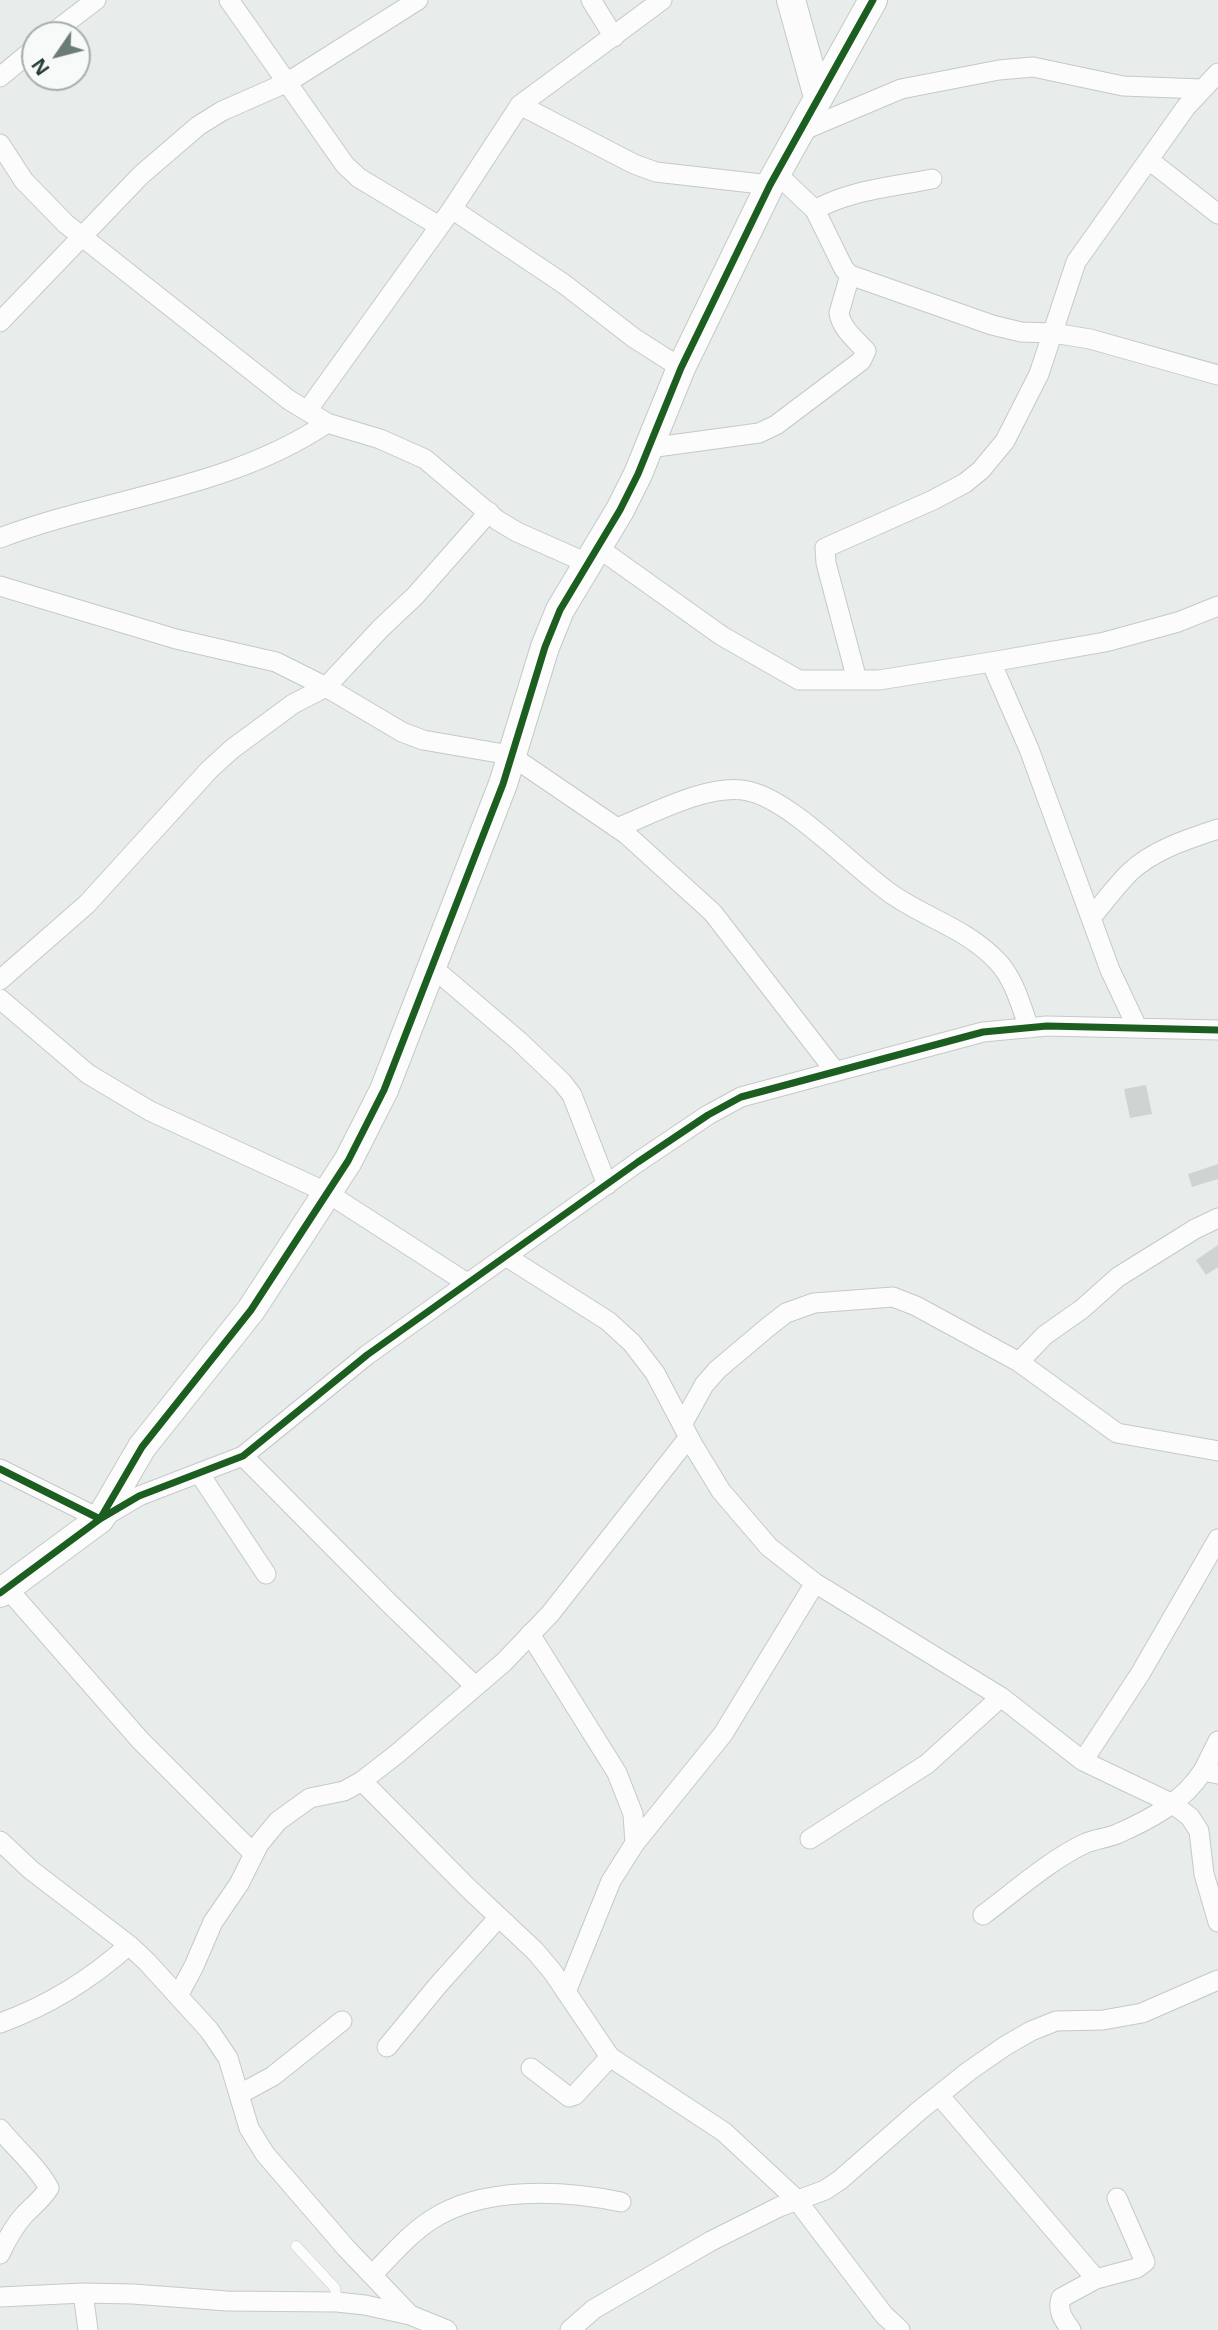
<!DOCTYPE html>
<html>
<head>
<meta charset="utf-8">
<style>
	body { margin:0 }
	#map { position:relative; width:1218px; height:2330px; overflow:hidden; background:#e8ecea; font-family:"Noto Sans",sans-serif }
	canvas { display:block }
	.north { position:absolute; left:21px; top:21px; width:70px; height:70px; box-sizing:border-box; background:#f7faf8; border:2px solid #a4afab; border-radius:50%; rotate:235deg; font-size:19px; font-weight:700; line-height:28px; text-align:center; color:#273f37 }
	.north::after { content:''; display:block; margin:auto; width:24px; height:32px; background:#6b7c76; clip-path:polygon(50% 0,100% 100%,50% 72%,0 100%) }
</style>
</head>
<body>
<div id="map">
<canvas width="1218" height="2330"></canvas>
<div class="north">N</div>
</div>
<script>
const ctx = document.querySelector('canvas').getContext('2d');
ctx.lineJoin = 'round';
function paint(path, color) { ctx.fillStyle = color; ctx.fill(path, 'evenodd'); }
function stroke(path, color, width, dash) { ctx.strokeStyle = color; ctx.lineWidth = width; ctx.lineCap = dash ? 'butt' : 'round'; ctx.setLineDash(dash || []); ctx.stroke(path); }
paint(new Path2D(`
	M1146,1085L1152,1114L1130,1118L1124,1089Z
	M1218,1164V1179L1192,1187L1188,1174Z
	M1218,1245V1267L1206,1275L1196,1260Z`), '#cfd4d2');
const lane = new Path2D(`
	M296,2246L335,2288L337,2302`);
const street = new Path2D(`
	M229,0L345,165L359,178L439,226
	M591,0L614,37
	M50,35L96,0
	M0,77L35,48
	M520,105L634,164L656,172L770,185
	M799,132L901,89L999,70L1033,67L1123,86L1202,89
	M0,144L24,181L66,224L289,400L327,423L380,439L425,459L497,520L517,532L587,563
	M1149,160L1218,214
	M776,173L815,210L844,269L850,275L992,325L1021,332L1053,333L1090,339L1218,375
	M452,209L564,284L634,338L681,368
	M815,210C849,190 893,187 932,179
	M0,322L141,175L198,126L222,111L288,82L418,0
	M307,411L452,209L520,105L662,0
	M649,448L759,433L776,425L861,361L866,351C856,340 841,328 839,313L850,275
	M0,538C108,497 229,489 327,423
	M597,547L722,636L799,680H879L991,662L1105,642L1178,622L1218,606
	M0,586L176,639L276,662L326,687L402,732L423,740L510,755L626,834L701,902L713,913L835,1071
	M991,662L1029,749L1110,970L1137,1027
	M857,680L826,563L825,548L933,500L965,483L981,470L1005,441L1039,374L1076,262L1186,107L1218,73
	M617,828C652,814 711,782 748,791C791,800 852,866 890,893C925,918 966,928 997,961C1014,978 1021,1006 1029,1028
	M1091,918C1104,902 1116,886 1130,872C1153,850 1188,839 1218,829
	M432,967L519,1041L562,1082L572,1095L607,1185
	M0,980L87,904L209,770L232,749L293,704L326,687L381,628L415,596L489,512
	M0,999L88,1074L150,1111L326,1192L467,1283
	M507,1257L608,1321L632,1343L655,1373L693,1445L721,1491L769,1547L815,1583L1001,1697L1083,1761L1173,1804L1190,1817L1199,1831L1204,1874L1218,1922
	M1019,1362L1045,1335L1082,1309L1118,1277L1195,1229L1218,1218
	M683,1423L704,1385L717,1370L768,1327L786,1313L814,1303L893,1297L916,1306L1019,1362L1117,1433L1218,1451
	M243,1456L390,1604L475,1686
	M0,1469L100,1519L139,1496L243,1456L367,1355L638,1162L708,1115L741,1097L983,1032L1047,1026L1218,1030
	M199,1473L266,1574
	M7,1588L140,1740L254,1854
	M530,1634L617,1773L633,1814L635,1843
	M1083,1761L1140,1674L1218,1539
	M1203,1771L1218,1741
	M362,1781L468,1888L535,1951L552,1971L610,2057L724,2132L796,2199L884,2315L900,2330
	M810,1839L927,1764L1001,1697
	M0,1841L31,1870L129,1945L147,1962L209,2030L228,2058L249,2128L265,2154L346,2248L410,2315
	M983,1915C1014,1892 1051,1859 1086,1843C1096,1839 1107,1838 1117,1834C1151,1819 1183,1802 1203,1771L1218,1774
	M566,1992L611,1881L635,1843L723,1734L815,1583
	M178,1996L194,1966L213,1922L239,1884L259,1844L278,1821L310,1798L344,1791L362,1781L398,1753L504,1662L550,1614L689,1437
	M0,2023C48,2006 91,1979 129,1945
	M387,2047L439,1984L499,1917
	M531,2068L569,2097L575,2095L610,2057
	M240,2094L273,2076L342,2021
	M939,2095L1096,2279
	M0,2129C16,2149 37,2166 49,2188C42,2199 34,2205 25,2214C14,2226 7,2239 0,2254
	M372,2275C390,2257 409,2234 431,2220C482,2186 563,2190 621,2202
	M83,2293L88,2330
	M0,2297L83,2293L133,2294L227,2301L337,2302L365,2305L410,2315L447,2330
	M570,2330L594,2309L711,2241L779,2207L825,2190L840,2180L920,2110L969,2071L1005,2046L1031,2031L1056,2021L1103,2020L1142,2013L1218,1980
	M1071,2330C1063,2319 1057,2311 1061,2298L1096,2279L1137,2268L1145,2262L1117,2198`);
const secondary = new Path2D(`
	M791,0L818,97
	M0,1593L100,1519L142,1447L251,1310L348,1161L384,1090L503,784L545,647L560,610L620,510L638,474L681,368L770,185L873,0`);
stroke(lane, '#c5c9c7', 11);
stroke(street, '#c5c9c7', 21);
stroke(secondary, '#c4cac7', 30);
stroke(lane, '#fcfcfc', 10);
stroke(street, '#fcfcfc', 19);
stroke(secondary, '#fcfcfc', 28);
stroke(new Path2D(`
	M0,1469L100,1519L139,1496L243,1456L367,1355L638,1162L708,1115L741,1097L983,1032L1047,1026L1218,1030
	M0,1593L100,1519L142,1447L251,1310L348,1161L384,1090L503,784L545,647L560,610L620,510L638,474L681,368L770,185L873,0`), '#1b5e20', 7);
</script>
</body>
</html>
